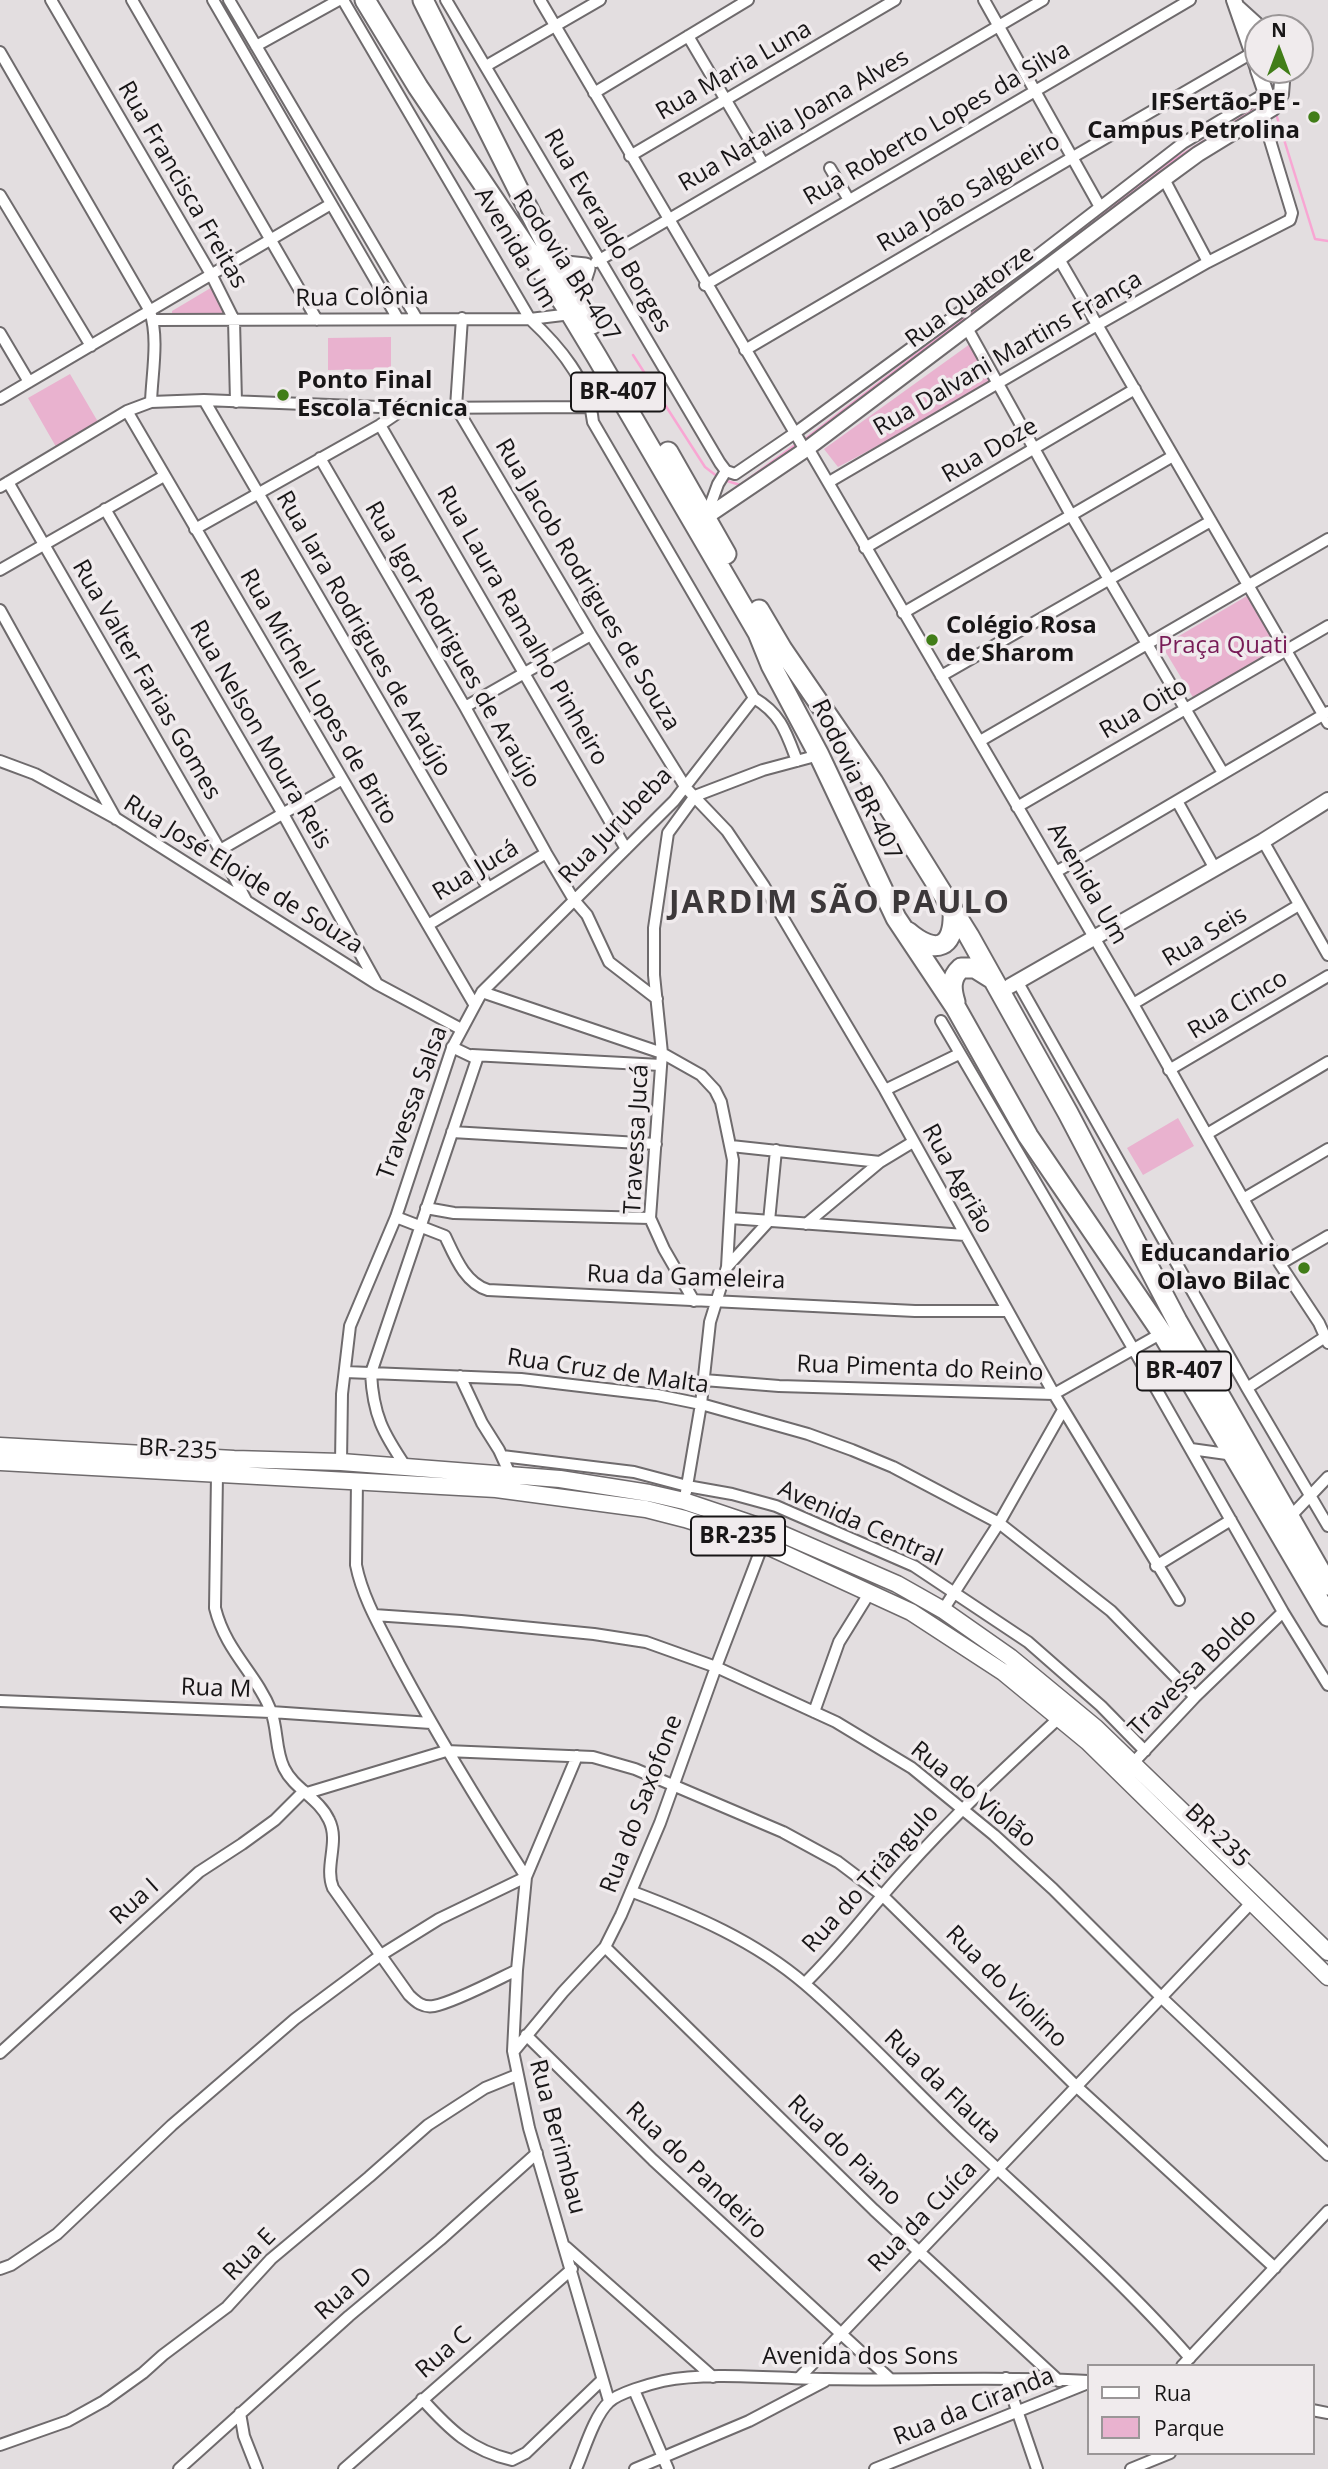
<!DOCTYPE html>
<html>
<head>
<meta charset="utf-8">
<style>
	body { margin:0 }
	#map { position:relative; width:1328px; height:2469px; overflow:hidden; background:#e3dee0; font-family:"Open Sans",sans-serif }
	canvas { display:block }
	.legend { position:absolute; left:1087px; top:2364px; width:228px; height:91px; box-sizing:border-box; background:#f0ebed; border:2px solid #9a9697; margin:0; padding:9px 12px; list-style:none; font-size:21px; color:#181617 }
	.legend li { display:flex; align-items:center; gap:14px; height:35px }
	.legend b { width:35px; border:2px solid #9a9697 }
	.north { position:absolute; left:1244px; top:14px; width:70px; height:70px; box-sizing:border-box; background:#f0ebed; border:2px solid #9a9697; border-radius:50%; rotate:0deg; font-size:19px; font-weight:700; line-height:28px; text-align:center; color:#181617 }
	.north::after { content:''; display:block; margin:auto; width:24px; height:32px; background:#417d18; clip-path:polygon(50% 0,100% 100%,50% 72%,0 100%) }
</style>
</head>
<body>
<div id="map">
<canvas width="1328" height="2469"></canvas>
<ul class="legend">
<li><b style="height:9px;background:#fff"></b>Rua</li>
<li><b style="height:19px;background:#e9b2cf"></b>Parque</li>
</ul>
<div class="north">N</div>
</div>
<script>
const ctx = document.querySelector('canvas').getContext('2d');
ctx.lineJoin = 'round';
function paint(path, color) { ctx.fillStyle = color; ctx.fill(path, 'evenodd'); }
function stroke(path, color, width, dash) { ctx.strokeStyle = color; ctx.lineWidth = width; ctx.lineCap = dash ? 'butt' : 'round'; ctx.setLineDash(dash || []); ctx.stroke(path); }
function label(font, color, halo, rows, align = 'center') {
  ctx.font = font + ' "Open Sans",sans-serif'; ctx.lineWidth = 7; ctx.setLineDash([]); ctx.textBaseline = 'middle'; ctx.strokeStyle = halo; ctx.fillStyle = color; for (const [text, x, y, turn = 0] of rows) {
    ctx.save(); ctx.translate(x, y); ctx.rotate((+turn || 0) * Math.PI / 180); ctx.textAlign = isNaN(turn) ? turn : align; if (halo) ctx.strokeText(text, 0, 0); ctx.fillText(text, 0, 0); ctx.restore();
  }
}
paint(new Path2D(`
	M214,286L233,321L172,322V311Z
	M391,337V369L328,370V338Z
	M970,344L992,385L838,467L824,449Z
	M70,374L101,427L59,452L28,398Z
	M1252,593L1284,647L1194,699L1162,646Z
	M1178,1118L1194,1146L1143,1175L1127,1148Z`), '#e9b2cf');
stroke(new Path2D(`
	M1277,117L1315,239L1328,241
	M1069,239L1164,166L1261,105
	M633,355L705,467L718,477
	M804,440L1053,251
	M724,480L740,485L798,443`), '#f8a6d3', 2.5);
const street = new Path2D(`
	M51,0L212,276L234,320L236,402
	M132,0L317,320
	M213,0L398,319
	M229,0L417,319
	M343,0L530,319C559,346 589,381 593,422L754,698
	M446,0L720,463L726,471L735,474L795,433L1038,255L1183,143L1266,93
	M540,0L805,450
	M984,0L1100,207
	M688,36L763,163
	M256,46L339,0
	M0,52L150,311C159,339 152,373 151,402
	M486,66L600,0
	M594,93L748,0
	M630,156L895,0
	M830,168L849,200
	M1164,179L1208,262
	M0,195L91,346
	M1059,259L1328,723
	M596,262L1043,0
	M705,285L1190,0
	M462,318L456,407L591,635L686,788L727,831L764,886L885,1090L1054,1394L1179,1600
	M153,320L530,319L571,314
	M967,328L1071,515L1223,773
	M0,333L29,382
	M745,350L1073,157L1252,53
	M0,399L331,204
	M204,400L488,888
	M127,411L474,1004
	M380,425L626,849
	M808,448L1133,1004L1280,1264L1319,1323L1328,1343
	M320,458L465,707L546,853L574,900L587,915L609,962L657,999
	M8,482L220,850L246,900
	M829,482L1099,324L1208,262L1290,220L1292,213L1262,114
	M0,487L127,411L151,402L204,400L405,408L591,407
	M105,509L283,814L377,984
	M706,517L718,484L726,471
	M195,529L380,425L405,408
	M865,548L1135,389
	M0,570L164,476
	M0,610L116,819
	M903,613L1173,456
	M941,676L1211,521
	M465,707L591,635
	M980,741L1328,539
	M0,761L35,774L117,819L377,984L461,1029
	M1177,801L1214,867
	M1017,807L1328,626
	M1263,841L1328,955
	M220,850L341,780
	M1056,872L1328,712
	M428,925L546,853
	M1017,981L1247,1388L1328,1526
	M482,992L662,1053L701,1075L715,1090L721,1102L733,1160L727,1267L710,1322L701,1404L686,1492
	M1133,1004L1299,905
	M941,1021L1134,1350L1283,1612L1328,1685
	M472,1055L661,1065
	M1169,1070L1328,976
	M885,1090L959,1054
	M452,1132L656,1144
	M1207,1134L1328,1062
	M731,1146L880,1162
	M1243,1199L1328,1149
	M426,1208L454,1213L650,1218
	M396,1217L445,1236C455,1257 465,1283 488,1290L915,1311H1006
	M730,1218L965,1235
	M769,1221L776,1150
	M806,1224L880,1162L913,1142
	M1280,1264L1328,1236
	M727,1267L769,1221
	M694,1301L664,1249L650,1218L662,1053L654,975V928L668,833L695,796L763,770L819,755
	M345,1372L521,1379L657,1395L701,1404L808,1434L852,1450L893,1467L999,1523L1111,1611L1195,1697
	M460,1376L482,1423L499,1450L510,1474
	M704,1380L779,1386L1054,1394L1162,1333
	M1247,1388L1325,1337
	M1191,1449L1234,1455
	M502,1456L634,1472L687,1486L732,1494L776,1506L914,1566L1028,1642L1101,1706L1145,1751
	M341,1462L342,1394L350,1326L396,1217L452,1048L482,992L674,801L754,698C781,714 786,732 797,761
	M406,1467C383,1433 373,1415 371,1373L477,1059L452,1047
	M217,1475L215,1608C226,1652 256,1673 271,1711C278,1729 275,1750 284,1768C294,1789 319,1798 329,1820C340,1842 324,1866 333,1888L409,1995C416,2002 423,2008 434,2006C455,2002 496,1980 517,1970
	M1289,1518L1328,1477
	M1156,1566L1231,1520
	M943,1610L999,1523L1063,1410
	M374,1615L461,1621L594,1634L646,1642L716,1667L836,1722L912,1768L994,1835L1053,1889L1162,1998L1328,2155
	M0,1701L271,1712L431,1723
	M814,1712L839,1642L870,1592
	M577,1756L526,1877L517,1970L513,2051L529,2128L609,2401
	M1133,1763L1195,1697L1283,1612
	M307,1793L446,1751L593,1757L635,1769L783,1832L838,1862L883,1896L1076,2086L1275,2268
	M633,1892C694,1915 755,1941 805,1984C860,2031 909,2086 962,2136C1039,2208 1120,2278 1190,2358
	M605,1947L874,2210L1059,2381
	M805,1983C841,1948 870,1908 904,1871C953,1816 1006,1767 1060,1717
	M526,2035L653,2160L889,2378
	M514,2051L563,1992L605,1947L621,1915L660,1823L716,1667L763,1544
	M0,2053L199,1872L242,1844L275,1820L304,1791
	M566,2247L713,2377
	M0,2269L11,2265L57,2234L172,2125L295,2019L381,1955L439,1919L526,1877C481,1807 438,1737 399,1664C383,1632 363,1600 356,1565L357,1480
	M1182,2366L1328,2211
	M799,2378L1252,1902
	M1006,2378L1037,2469
	M634,2390L668,2469
	M422,2399C450,2430 470,2450 512,2460L526,2453L602,2380
	M1312,2410L1328,2413
	M240,2413L244,2436L257,2469
	M0,2445L68,2421L104,2401L143,2373L163,2355L227,2307L271,2259L369,2177L428,2125L485,2088L517,2075
	M179,2469L349,2316L440,2240L537,2153
	M344,2469L572,2269
	M576,2469C584,2451 594,2416 609,2402C618,2393 650,2384 663,2381C711,2371 778,2379 828,2379C915,2381 1001,2376 1088,2381
	M635,2469L749,2421L825,2381
	M875,2469L1088,2383
	M1131,2469L1170,2453`);
const secondary = new Path2D(`
	M1234,0L1258,69
	M1238,8L1260,28
	M1258,70L1269,102L1263,113
	M706,517L808,448L1164,179L1198,154L1273,108L1281,94L1283,70
	M1010,986L1263,841L1328,800`);
const primary = new Path2D(`
	M0,1446L234,1459L341,1462L560,1479L649,1493L684,1501L782,1534L897,1584L943,1610L1010,1657L1096,1728L1328,1952
	M0,1462L496,1489L646,1509L685,1519L763,1544L911,1612L1003,1672L1088,1742L1328,1977`);
const highway = new Path2D(`
	M365,0L418,87L571,314L597,357L758,633L771,665L819,755L896,918L956,1008L1028,1136L1162,1333L1328,1616
	M423,0L522,197L554,259L592,324
	M554,259L566,266L585,268L576,296
	M668,452L726,554
	M759,610L782,649L873,782L969,936L1068,1113L1177,1321L1328,1585
	M908,932C936,956 955,948 953,911
	M955,1002C951,989 950,978 961,968H975L991,978`);
stroke(street, '#6f6b6d', 14);
stroke(secondary, '#6f6b6d', 18);
stroke(primary, '#6f6b6d', 19);
stroke(highway, '#6f6b6d', 23);
stroke(street, '#fff', 10);
stroke(secondary, '#fff', 14);
stroke(primary, '#fff', 16);
stroke(highway, '#fff', 19);
for (const [x, y, r, color] of [
	[1314,117,7,"#417d18"],
	[283,395,7,"#417d18"],
	[932,640,7,"#417d18"],
	[1304,1268,7,"#417d18"]
]) { const dot = new Path2D(); dot.arc(x, y, r, 0, 2 * Math.PI); ctx.fillStyle = color; ctx.fill(dot); stroke(dot, '#f0ebed', 2.5); }
for (const [x, y, w] of [
	[618,392,94],
	[1184,1371,94],
	[738,1536,94]
]) { const box = new Path2D(); box.roundRect(x - w / 2, y - 19.5, w, 39, 5); ctx.fillStyle = '#f0ebed'; ctx.fill(box); stroke(box, '#181617', 2); }
label('bold 23px', '#181617', null, [
	["BR-407",618,392],
	["BR-407",1184,1371],
	["BR-235",738,1536]
]);
label('24px', '#181617', '#f0ebed', [
	["Rua Maria Luna",734,71,-30],
	["Rua Natalia Joana Alves",794,121,-30],
	["Rua Roberto Lopes da Silva",937,124,-30],
	["Rua Francisca Freitas",182,185,60],
	["Rua João Salgueiro",969,193,-31],
	["Rua Everaldo Borges",607,231,60],
	["Avenida Um",515,248,59],
	["Rodovia BR-407",566,266,57],
	["Rua Quatorze",970,297,-37],
	["Rua Colônia",362,298,-1],
	["Rua Dalvani Martins França",1008,354,-30],
	["Rua Doze",990,451,-30],
	["Rua Jacob Rodrigues de Souza",587,585,59],
	["Rua Laura Ramalho Pinheiro",522,626,60],
	["Rua Iara Rodrigues de Araújo",363,634,60],
	["Rua Igor Rodrigues de Araújo",452,645,60],
	["Rua Valter Farias Gomes",146,680,60],
	["Rua Michel Lopes de Brito",318,697,60],
	["Rua Oito",1144,709,-30],
	["Rua Nelson Moura Reis",260,735,60],
	["Rodovia BR-407",856,780,64],
	["Rua Jurubeba",616,826,-46],
	["Rua Jucá",476,871,-31],
	["Rua José Eloide de Souza",243,875,32],
	["Avenida Um",1087,884,60],
	["Rua Seis",1205,937,-31],
	["Rua Cinco",1238,1005,-31],
	["Travessa Salsa",413,1103,-70],
	["Travessa Jucá",637,1139,-87],
	["Rua Agrião",957,1179,61],
	["Rua da Gameleira",686,1278,2],
	["Rua Pimenta do Reino",920,1369,2],
	["Rua Cruz de Malta",608,1372,8],
	["BR-235",178,1450,3],
	["Avenida Central",860,1524,24],
	["Travessa Boldo",1193,1673,-45],
	["Rua M",216,1689,2],
	["Rua do Violão",973,1795,39],
	["Rua do Saxofone",642,1804,-69],
	["BR-235",1217,1836,44],
	["Rua do Triângulo",871,1879,-48],
	["Rua I",135,1902,-42],
	["Rua do Violino",1006,1987,45],
	["Rua da Flauta",942,2087,44],
	["Rua Berimbau",557,2137,75],
	["Rua do Piano",844,2151,44],
	["Rua do Pandeiro",696,2171,44],
	["Rua da Cuíca",923,2217,-46],
	["Rua E",250,2255,-45],
	["Rua D",344,2294,-41],
	["Rua C",444,2353,-41],
	["Avenida dos Sons",860,2357],
	["Rua da Ciranda",974,2407,-22]
]);
label('bold 24px', '#181617', '#f0ebed', [
	["IFSertão-PE -",1300,103],
	["Campus Petrolina",1300,131],
	["Ponto Final",297,381,"left"],
	["Escola Técnica",297,409,"left"],
	["Colégio Rosa",946,626,"left"],
	["de Sharom",946,654,"left"],
	["Educandario",1290,1254],
	["Olavo Bilac",1290,1282]
], 'right');
label('24px', '#781c57', '#f0ebed', [
	["Praça Quati",1223,646]
]);
ctx.letterSpacing = '2px';
label('bold 32px', '#3c383a', '#f0ebed', [
	["JARDIM SÃO PAULO",840,904]
]);
ctx.letterSpacing = '0px';
</script>
</body>
</html>
